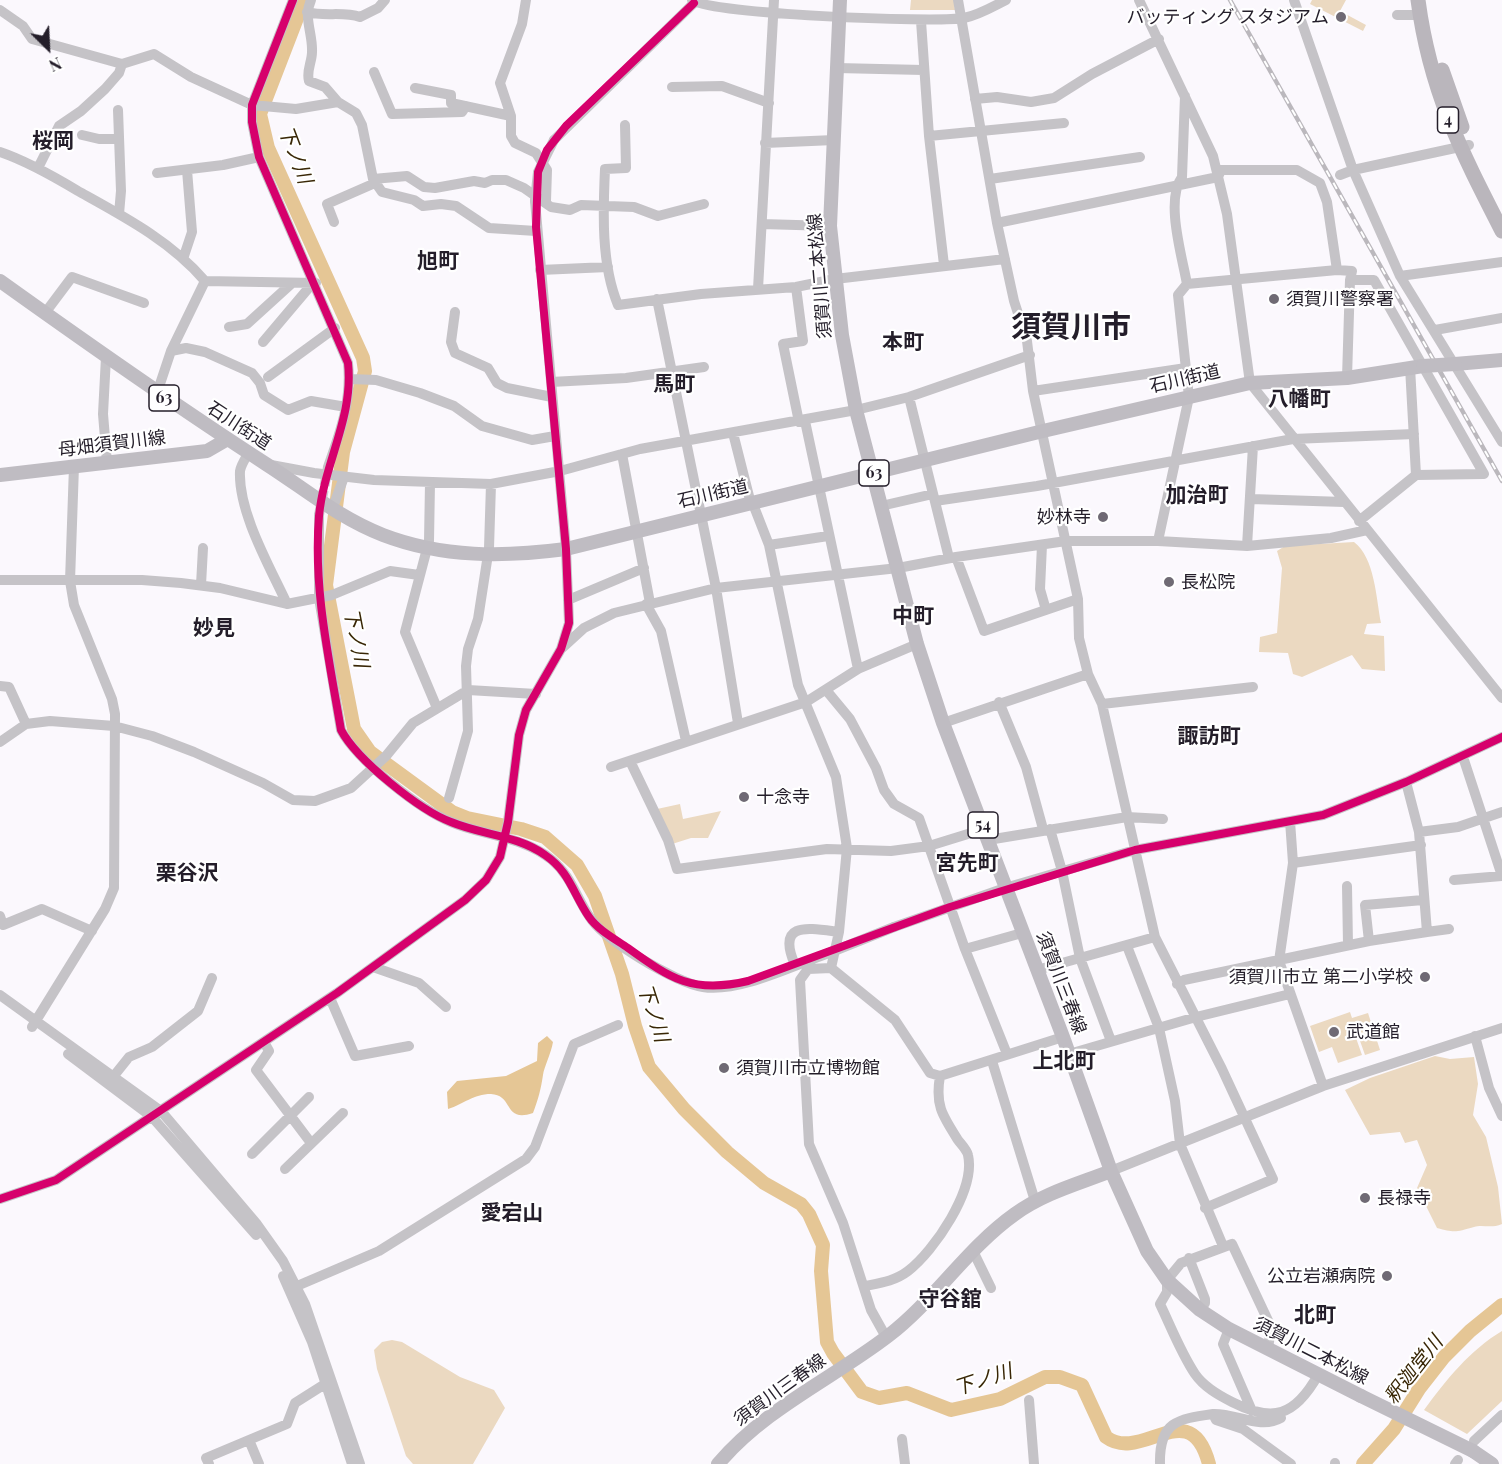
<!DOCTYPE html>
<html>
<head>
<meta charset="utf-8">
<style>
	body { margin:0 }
	#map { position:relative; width:1502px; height:1464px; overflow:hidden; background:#fbf8fd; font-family:"Playfair Display",serif }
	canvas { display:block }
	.north { position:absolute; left:18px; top:18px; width:60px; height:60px; -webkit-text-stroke:4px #fff; paint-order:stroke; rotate:156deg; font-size:16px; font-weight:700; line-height:24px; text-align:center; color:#241e2a }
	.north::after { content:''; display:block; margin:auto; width:21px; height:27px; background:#241e2a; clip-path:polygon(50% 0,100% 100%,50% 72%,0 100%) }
</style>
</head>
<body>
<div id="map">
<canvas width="1502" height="1464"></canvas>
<div class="north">N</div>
</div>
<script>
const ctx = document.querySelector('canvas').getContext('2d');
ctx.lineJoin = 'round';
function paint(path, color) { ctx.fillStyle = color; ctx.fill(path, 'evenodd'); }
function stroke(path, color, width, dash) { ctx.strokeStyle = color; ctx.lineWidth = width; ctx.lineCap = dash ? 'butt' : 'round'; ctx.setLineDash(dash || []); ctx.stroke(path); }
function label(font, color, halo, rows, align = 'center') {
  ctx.font = font + ' "Playfair Display","Noto Sans JP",serif'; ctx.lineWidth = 4.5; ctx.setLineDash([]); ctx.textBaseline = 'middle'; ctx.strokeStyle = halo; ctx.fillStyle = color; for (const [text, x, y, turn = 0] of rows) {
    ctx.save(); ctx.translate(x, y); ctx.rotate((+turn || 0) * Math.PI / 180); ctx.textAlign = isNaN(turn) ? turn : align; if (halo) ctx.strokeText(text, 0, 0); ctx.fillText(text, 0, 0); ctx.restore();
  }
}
paint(new Path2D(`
	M911,0H954L955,10H910Z
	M1312,0H1346L1340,11L1366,25L1363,31L1310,4Z
	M1354,542C1375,558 1376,598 1381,623L1367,624L1364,634L1384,636L1385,671L1362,669L1352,655L1302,677L1293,674L1288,653L1259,652L1260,637L1277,633L1282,568L1277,551L1285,546Z
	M680,804L683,819L721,811L708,838H691L669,845L657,809Z
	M1350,1012L1352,1018L1368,1013L1380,1050L1365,1055L1359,1038H1356L1362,1055L1338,1063L1332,1047L1319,1052L1310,1026Z
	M1435,1056L1450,1059L1474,1057L1478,1084L1473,1115L1486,1137L1498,1187L1502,1224C1490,1229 1483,1224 1474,1227C1456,1232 1455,1233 1437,1228L1417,1188L1427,1165L1417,1140L1405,1143L1400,1132L1370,1135L1345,1090L1370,1078Z
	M1502,1331V1401L1467,1434L1424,1410C1446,1380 1470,1350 1502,1331Z
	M392,1340L402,1342L460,1377L494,1390L505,1408L473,1464H413L406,1456L377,1369L374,1350L382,1342Z`), '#ebd9c1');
paint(new Path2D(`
	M547,1036L553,1042C551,1054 544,1067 543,1075C541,1089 538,1100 533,1113C503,1123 514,1095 491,1094C473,1094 464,1104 448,1109L447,1092L457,1081L506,1076L537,1061L538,1043Z`), '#e5c695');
stroke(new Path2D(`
	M304,0L260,114L268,148L363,358L365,371L343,452L326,585L354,729L370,752L452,812L467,818L521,829L545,837L577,865L595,896L622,974L635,1026L649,1067L684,1109L727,1152L764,1183L801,1204L809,1214L823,1245L821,1271L827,1342L833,1353L862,1392L879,1398L907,1393L951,1410L1000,1399L1045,1377H1060L1082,1385L1106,1437C1142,1464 1190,1392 1209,1464
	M1363,1464L1394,1429L1419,1389L1444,1357L1470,1331L1502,1305`), '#e5c695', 14);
stroke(new Path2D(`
	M319,515L328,467`), '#d0ccd3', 10, [10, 5]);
stroke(new Path2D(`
	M293,0L252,105V122L259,157L348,363C352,400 340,433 328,467
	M311,0C303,17 313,34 312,52C312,62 306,71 309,81L325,87L338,102L356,113L362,125L373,179L407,176L424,187L435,188L474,181L485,183L492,180H506L524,188L551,207L570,210L581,205L634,207L658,216L704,204
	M526,0L522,24L500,83L511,116V136L515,143L536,153L547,170L546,201
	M692,0C709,14 934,23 964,18C979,15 992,7 1006,0
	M958,0L997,223L1014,301L1027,341L1033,391L1078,599L1079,638L1088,674L1102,704L1155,937L1222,1069L1273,1179L1205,1208
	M1139,0L1213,156L1227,214L1250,383L1502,698
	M1294,0L1353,170L1400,276L1502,442
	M0,10L23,26L32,39L122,64L154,54L191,77L252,105L296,109L338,102
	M307,12C325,17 343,11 360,17L378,8L385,0
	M1397,15H1420
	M921,21L929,136L944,265
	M837,68L923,70
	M374,72L392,114L462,112L466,106
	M672,87L722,86L769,103
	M415,88L451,95V103L511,116
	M1185,96L1182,177C1165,200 1182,256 1187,284
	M975,99L997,97L1031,102L1054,98L1092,74L1159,39
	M118,110L121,191L119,214
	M625,125L626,168L605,169C603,212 601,264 618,305L701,294L796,287L835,279L1005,259
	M82,135L99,139H119
	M929,136L1064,123
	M554,140L694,3
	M765,143L834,140
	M0,152C27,161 53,176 78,191C123,216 171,241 205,281L316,283
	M38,168L59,126L81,111L105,89L119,73L122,64
	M157,173L223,165L259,157
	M1340,175L1353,170L1469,145
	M373,179L382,192L414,200L423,206L441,204L456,206L489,228L536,231
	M990,179L1140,157
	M334,222L327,204L375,183
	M997,223L1218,177L1221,170H1297L1320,183L1327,202L1337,270
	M762,224L830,226
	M183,259L192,232L187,170
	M540,270L608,267
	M1400,276L1502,262
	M796,287L803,341L783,344L799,422
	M758,289L774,0
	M657,299L716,588L738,723
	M455,312L451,342L455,353L488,368L497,383L507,388L552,397
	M45,313L72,277L144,303
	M229,327L247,324L291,284
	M1435,330L1502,318
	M263,342L312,284
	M171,351L186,348L205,352L252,373L260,383L264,395L288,410L311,401L346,407
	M106,357L103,414L107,462
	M268,377L335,328
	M1347,378L1350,280
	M350,379L376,380L420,393L454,406L482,426L532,440L555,436
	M551,382L626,378L704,367
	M1033,391L1186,368
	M157,393L171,351L205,281
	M909,397L949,558
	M805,421L858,669
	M733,433L751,504
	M248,454C245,459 241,465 240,471C238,512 270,567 287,604
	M622,454L650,603
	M271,465L314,473L374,480L491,484L560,471L640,449L856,410L909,397L1030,355
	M430,483L429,541L405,632L437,708
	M1251,499L1344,502
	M935,501L1037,486L1293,439L1414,434
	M753,504L769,545L798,685L836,777L847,848L839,932L831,968
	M881,506L933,494
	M332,510L344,477
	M319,515V598L341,730C357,760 419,809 451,822C484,836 523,836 552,860C571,876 576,897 589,916C603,940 675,982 703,987C739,993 794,965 829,953
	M1359,521L1416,475L1410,367
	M1158,541L1189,397L1178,295L1187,284L1337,270L1352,271L1350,280H1374L1484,474L1416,475
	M769,545L828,536
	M1042,545L1040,589L1046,610
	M1247,546L1253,446
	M956,557L984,631L1078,599
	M0,580H142L181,583L220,588L287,604L332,595L390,571L419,575
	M201,585L203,548
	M568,600L644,568
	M646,604L661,631L686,741
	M561,649L584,628L614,613L716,588L898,568L956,557L1066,541H1158L1247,546L1331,538L1367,530
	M0,686L9,687L26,724
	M826,690L850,719L876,768L884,790L894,804L919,818L965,949L1007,1054
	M999,702L1026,767L1043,829
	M1102,704L1253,687
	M943,723L1088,674
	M0,742L26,724L50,721L114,726L152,736L194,752L263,783L293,800L315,801L351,788L386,756L413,723L468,690L536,694
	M1463,757L1502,876
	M630,761L668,840L677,869L827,849L891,851L929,846L984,829
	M611,767L806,702L858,669L917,644
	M449,798L468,731L466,666L468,649L478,619L489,548L491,484
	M1290,821L1293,863L1279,961L1323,1086
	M1050,829L1062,871L1080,958L1111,1041
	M1419,832L1458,827L1502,812
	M988,840L1127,817L1163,819
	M1293,863L1421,845
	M1454,880L1502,876
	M1347,886L1348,945
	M0,916L3,925L42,909L92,931
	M894,927L1005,888L1135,850L1323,815L1406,782L1502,737
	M1427,932L1449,929
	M1369,941L1365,905L1423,900
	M1127,946L1159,1028L1175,1101L1180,1144L1223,1246
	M965,949L1022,933
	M795,965C776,921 808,928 839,932
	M373,967L419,983L446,1007
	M1037,970L1155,937
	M1177,984L1184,980L1369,941L1427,932L1419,832L1406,782
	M0,995L161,1111L256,1223L283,1261L305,1304L360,1464
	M330,998L355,1056L409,1046
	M32,1027L105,909L114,888L115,714L112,699L74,605L70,581L74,466
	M1475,1036L1489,1088L1502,1116
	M264,1042L269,1051L256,1070L311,1143
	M68,1054L152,1117L256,1235
	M1069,1054L1196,1017L1290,994
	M992,1061L1035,1201
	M113,1077L129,1057L152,1047L198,1011L212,978
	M252,1154L309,1097
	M285,1169L343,1113
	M1111,1171L1323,1086L1502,1028
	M0,1199L56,1180L337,993L465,900L486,880L500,857L508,822L519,735L526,710L561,649L569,623L566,549L535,201
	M973,1251L991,1288
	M1189,1258L1205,1299V1303L1200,1310
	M283,1276L312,1342L352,1464
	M297,1286L379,1251L526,1159L535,1147L574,1044L618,1025
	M865,1286C880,1283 895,1281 908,1271C934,1251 976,1190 968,1155C967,1150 961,1144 958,1140C942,1115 935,1105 940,1076
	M1229,1329L1223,1344L1252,1411
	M886,1337L871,1310L843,1223L809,1144L800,980L808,969L831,968L895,1020L930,1073L940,1076L1063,1037
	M1268,1349L1271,1327L1232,1244L1181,1263L1167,1280V1292L1160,1304C1171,1327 1181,1353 1195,1374C1204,1387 1218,1395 1232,1402C1273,1423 1295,1416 1318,1375
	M1029,1400L1034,1464
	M1281,1418C1260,1430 1236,1413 1213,1414L1216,1420L1243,1429L1291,1464
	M902,1439L905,1464
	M249,1440L259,1464
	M1474,1441L1502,1415
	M209,1464L206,1458L287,1424L295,1403L325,1384
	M1160,1464C1159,1422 1177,1419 1213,1414
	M1335,1464V1463
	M1455,1464L1458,1460`), '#c5c3c7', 10);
stroke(new Path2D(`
	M840,0L830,226L842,335L856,410L917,644L943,723L1063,1037L1111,1171L1147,1251L1167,1280L1200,1310L1229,1329L1361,1396
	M0,281C88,344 176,406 266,464C305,489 339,518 383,535C443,558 504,557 566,549L1043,431L1250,383L1347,378L1423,366
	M1455,364L1502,360
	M0,475L207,451L226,440
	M1473,1451L1492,1464
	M718,1464C764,1409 832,1379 888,1336C935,1300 967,1248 1015,1214C1044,1193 1078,1184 1111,1171`), '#bfbcc2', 14);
stroke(new Path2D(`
	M1418,0C1430,91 1461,151 1502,231
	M1442,70L1462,127`), '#bab6bc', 15);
const rail = new Path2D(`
	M1230,0L1502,481`);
stroke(rail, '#bbb8bd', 4.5);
stroke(rail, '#fff', 2, [7]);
stroke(new Path2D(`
	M535,201L538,172L554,140
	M829,953L894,927`), '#c5c3c7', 10);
stroke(new Path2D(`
	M1423,366L1455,364
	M1361,1396L1473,1451`), '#bfbcc2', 14);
stroke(new Path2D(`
	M293,0L252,105V122L259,157L348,363C354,417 324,463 319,516C313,588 329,659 341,730C357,760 419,810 451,822C482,835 517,835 545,855C570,872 573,894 589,917C598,930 615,939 628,948C671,979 693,994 748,981L950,907L1135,850L1323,815L1406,782L1502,737
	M0,1199L56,1180L337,993L465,900L486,880L500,857L508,822L519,735L526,710L561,649L569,623L566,549L536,227L538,172L547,150L566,126L694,3`), '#d6006c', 8);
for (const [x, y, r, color] of [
	[1341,17,6,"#6f6a74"],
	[1274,299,6,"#6f6a74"],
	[1103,517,6,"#6f6a74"],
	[1169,582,6,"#6f6a74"],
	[744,797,6,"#6f6a74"],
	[1425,977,6,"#6f6a74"],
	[1334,1032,6,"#6f6a74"],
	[724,1068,6,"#6f6a74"],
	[1365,1198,6,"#6f6a74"],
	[1387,1276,6,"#6f6a74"]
]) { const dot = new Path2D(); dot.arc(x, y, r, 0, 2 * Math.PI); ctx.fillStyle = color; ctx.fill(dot); stroke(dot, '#fff', 2); }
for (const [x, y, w] of [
	[1448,120,21],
	[164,398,30],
	[874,473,30],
	[983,825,30]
]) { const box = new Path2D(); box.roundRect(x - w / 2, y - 13, w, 26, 4.5); ctx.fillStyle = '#fff'; ctx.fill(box); stroke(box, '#241e2a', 1.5); }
label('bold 16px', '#241e2a', null, [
	["4",1448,120],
	["63",164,398],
	["63",874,473],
	["54",983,825]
]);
label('18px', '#241e2a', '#fff', [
	["バッティング スタジアム",1329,17,"right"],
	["須賀川警察署",1286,299],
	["妙林寺",1091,517,"right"],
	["長松院",1181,582],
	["十念寺",756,797],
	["須賀川市立 第二小学校",1413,977,"right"],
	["武道館",1346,1032],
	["須賀川市立博物館",736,1068],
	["長禄寺",1377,1198],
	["公立岩瀬病院",1375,1276,"right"]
], 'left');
label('18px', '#241e2a', '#fff', [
	["須賀川二本松線",820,276,-95],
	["石川街道",1185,379,-13],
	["石川街道",239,426,33],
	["母畑須賀川線",112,444,-7],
	["石川街道",713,494,-13],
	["須賀川三春線",1061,983,69],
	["須賀川二本松線",1311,1351,27],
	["須賀川三春線",780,1390,-36]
]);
label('italic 20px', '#392706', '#fff', [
	["下ノ川",295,155,69],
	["下ノ川",356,638,79],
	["下ノ川",653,1013,72],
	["釈迦堂川",1414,1370,-52],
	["下ノ川",983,1380,-18]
]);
label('bold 21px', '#241e2a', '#fff', [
	["桜岡",53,141],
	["旭町",438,261],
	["本町",903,342],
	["馬町",674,384],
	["八幡町",1299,399],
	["加治町",1197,495],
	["中町",913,616],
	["妙見",214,628],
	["諏訪町",1209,736],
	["宮先町",967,863],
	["栗谷沢",187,873],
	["上北町",1064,1061],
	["愛宕山",512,1213],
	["守谷舘",950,1299],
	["北町",1315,1315]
]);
label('bold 30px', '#241e2a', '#fff', [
	["須賀川市",1071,328]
]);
</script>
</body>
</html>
